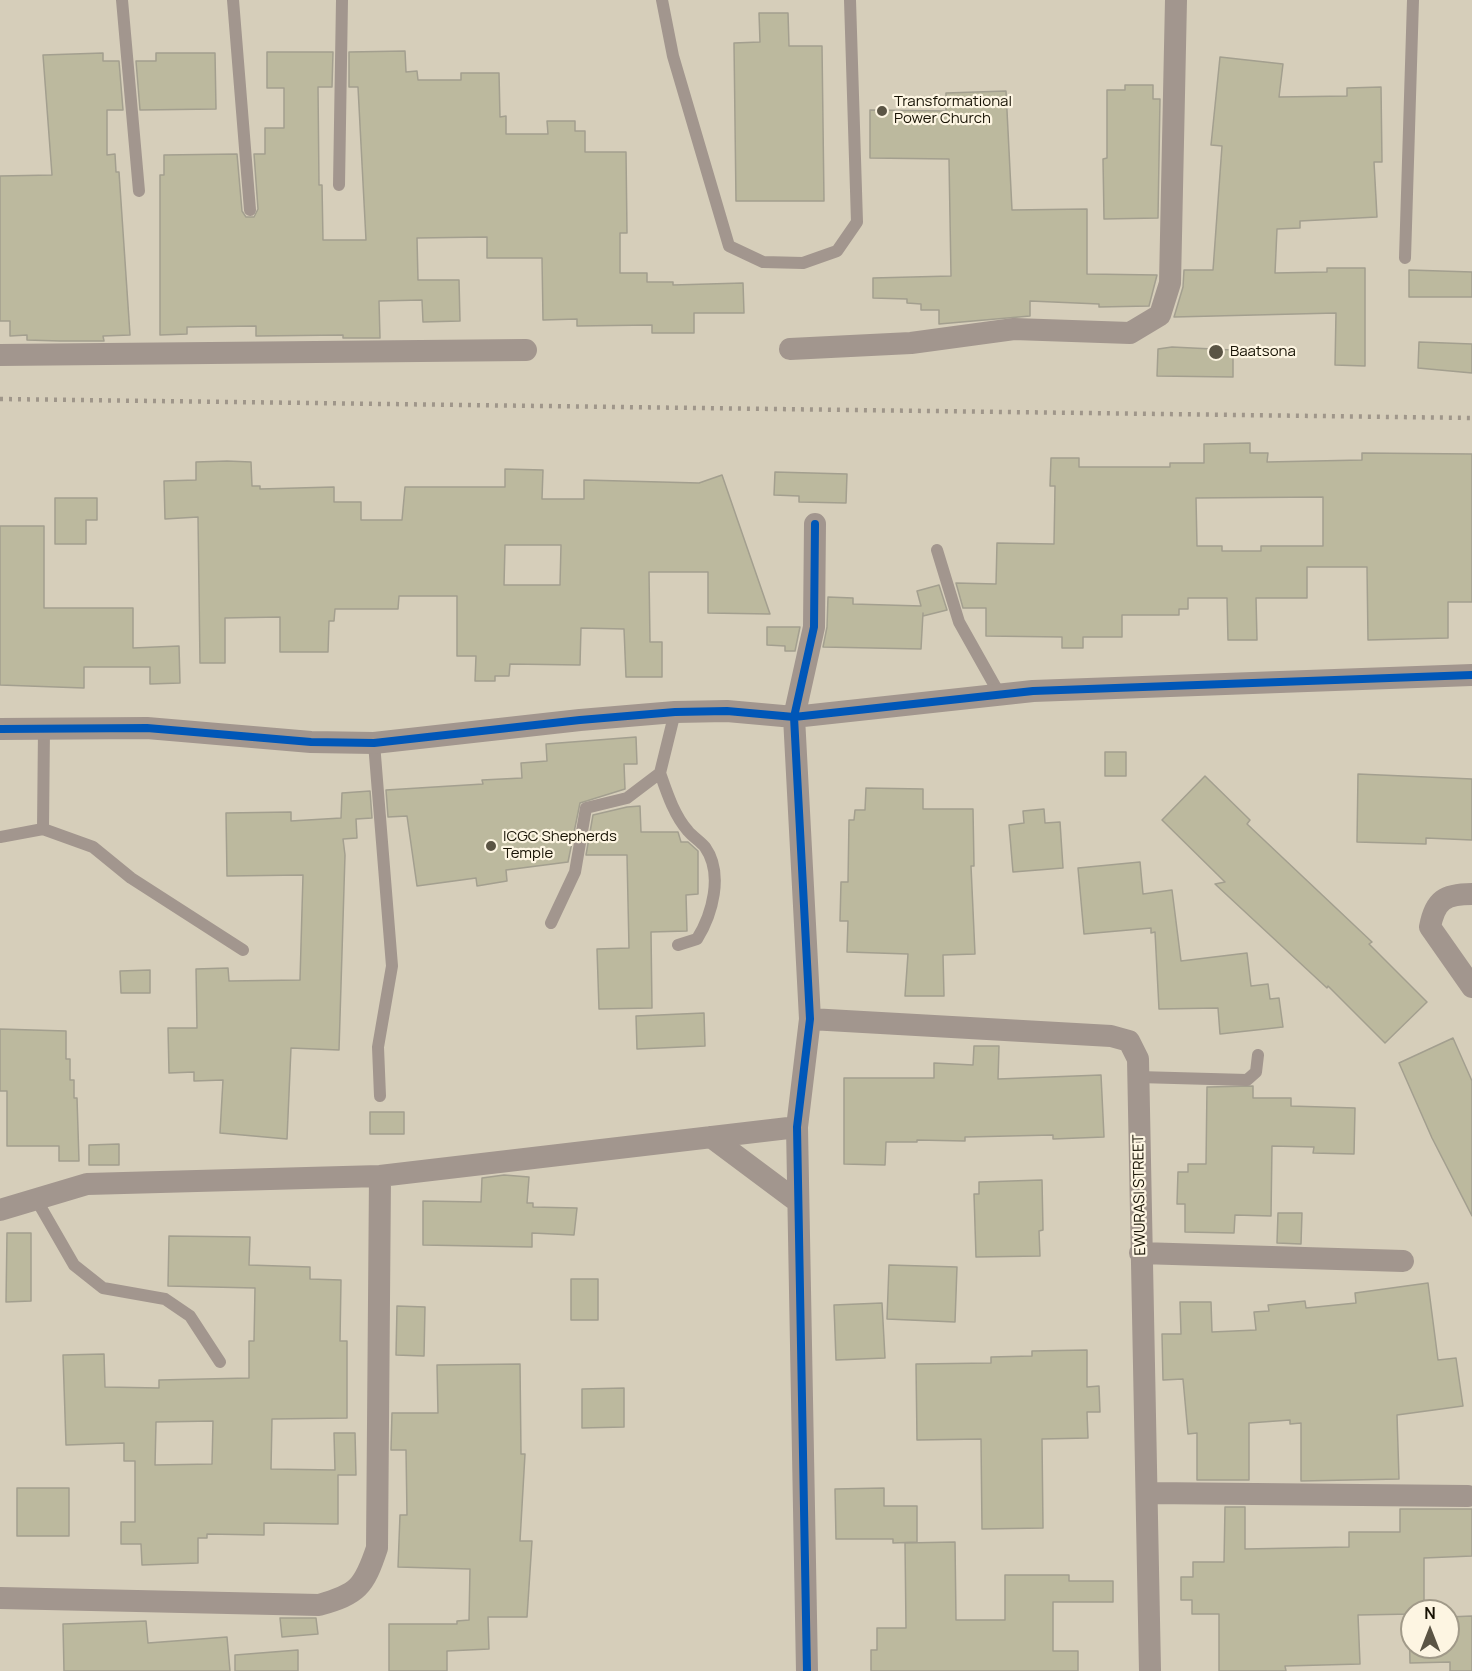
<!DOCTYPE html>
<html>
<head>
<meta charset="utf-8">
<style>
	body { margin:0 }
	#map { position:relative; width:1472px; height:1671px; overflow:hidden; background:#d6ceba; font-family:Manrope,sans-serif }
	canvas { display:block }
	.north { position:absolute; left:1400px; top:1599px; width:60px; height:60px; box-sizing:border-box; background:#fdf5e2; border:2px solid #a19a89; border-radius:50%; rotate:0deg; font-size:16px; font-weight:700; line-height:24px; text-align:center; color:#171204 }
	.north::after { content:''; display:block; margin:auto; width:21px; height:27px; background:#5a5444; clip-path:polygon(50% 0,100% 100%,50% 72%,0 100%) }
</style>
</head>
<body>
<div id="map">
<canvas width="1472" height="1671"></canvas>
<div class="north">N</div>
</div>
<script>
const ctx = document.querySelector('canvas').getContext('2d');
ctx.lineJoin = 'round';
function paint(path, color) { ctx.fillStyle = color; ctx.fill(path, 'evenodd'); }
function stroke(path, color, width, dash) { ctx.strokeStyle = color; ctx.lineWidth = width; ctx.lineCap = dash ? 'butt' : 'round'; ctx.setLineDash(dash || []); ctx.stroke(path); }
function label(font, color, halo, rows, align = 'center') {
  ctx.font = font + ' Manrope,sans-serif'; ctx.lineWidth = 4.5; ctx.setLineDash([]); ctx.textBaseline = 'middle'; ctx.strokeStyle = halo; ctx.fillStyle = color; for (const [text, x, y, turn = 0] of rows) {
    ctx.save(); ctx.translate(x, y); ctx.rotate((+turn || 0) * Math.PI / 180); ctx.textAlign = isNaN(turn) ? turn : align; if (halo) ctx.strokeText(text, 0, 0); ctx.fillText(text, 0, 0); ctx.restore();
  }
}
const building = new Path2D(`
	M759,13H788L789,46H822L824,201H736L734,43L760,42Z
	M405,51L406,72L417,71L418,80H461V73H499L500,117L506,116V134H548L547,121H575V131H585V152H626L627,233H620V273H647V282H673V285L743,283L744,313H694V333H652V325L577,326V319L543,320L542,258H487V237L417,238L418,280H459L460,321L423,322L422,300L379,301L380,338H343V335L256,336V326L187,327V334L160,335V175H164V155L237,154L242,211L246,217H254L258,209L254,154H265V128H284V88H267V52H333L332,87H318L319,185H322L323,240H366L358,87H349V52Z
	M103,53V61H119L123,110H107V155L115,154L116,172H119L130,335L103,336L104,341H60L27,340V335L10,336V321H0V176L52,175L43,55Z
	M156,53H215L216,109L140,110L136,61H156Z
	M1220,57L1283,64L1279,97L1347,96V88L1381,87L1382,162H1374L1377,217L1300,221V228L1277,229L1275,273L1327,272V268H1365V366L1335,365L1336,313L1174,317L1183,287L1184,270H1213L1222,146L1211,145Z
	M1125,85H1153V99H1160L1158,218L1104,219L1103,159L1107,158V90H1125Z
	M1006,91L1012,210L1087,209V274L1157,275L1149,306L1099,307V304L1030,301V316L939,324V310H921V304L907,303V299L873,298V278L951,276L949,159L870,158V110L946,111V93Z
	M1409,270L1472,272V297H1409Z
	M1419,342L1472,344V373L1418,368Z
	M1172,347L1233,350V377L1157,376L1158,349Z
	M1250,443V453H1268L1267,462L1362,460V453L1472,454V602H1448V638L1368,640L1367,567H1307V598H1256L1257,640H1228L1227,598H1188V609H1179V615H1122V637H1083V648H1062V637L986,636V608H963L956,583L996,584L997,543L1054,544L1055,486H1050L1051,458H1079V467H1170V463H1204V444ZM1323,497V546H1261V551H1222V546H1197L1196,498Z
	M227,461L251,462L252,486H260V489L334,487V502H361V520H402L405,487H505V469L543,470L542,499H584V480L699,483L722,475L770,614L708,613V572H649L650,642H662V677H626L624,629L581,628L580,665L510,664L509,676H495V681H475L476,656H457V596H399L398,609H335L334,621H329L328,652H280V617L225,618V663H200L198,517L165,519L164,481L196,480V462ZM505,545H561L560,585H504Z
	M775,472L847,474L846,503L799,502V496L774,495Z
	M55,498H97V520H86V544H55Z
	M0,526H44V608H133V648L179,646L180,683L150,684V667H84V688L0,685Z
	M939,585L947,610L923,616V613L921,649L823,647L827,627L828,597L853,598V604L921,606L917,591Z
	M767,627H800L795,651H785V646L767,645Z
	M636,737L637,764H624L625,789L580,803L568,862L506,870L507,881L477,886L476,878L417,886L407,816L388,817L386,790L483,784L482,780L522,778L521,763L547,761L546,744Z
	M1105,752H1126V776H1105Z
	M1358,774L1472,779V840L1426,838V844L1357,842Z
	M1205,776L1250,820L1247,824L1372,942L1369,944L1427,1002L1385,1043L1328,986L1327,988L1215,884L1225,882L1162,820Z
	M866,788L923,789V809H973L974,866H971L975,954L943,955L944,996H905L908,954L847,952L848,921H840L841,882H848L849,820H854L855,810H865Z
	M370,791L372,818L356,819L357,838L343,839L345,855L339,1050L291,1048L287,1139L220,1133L223,1080L194,1081V1072L169,1073L168,1028H197L196,969L228,968L229,981L300,980L303,875L227,876L226,813L291,812V821L341,818L342,793Z
	M640,806L641,832H678L681,842H688L698,851V894L686,895L687,931L651,932L652,1008L599,1009L597,949L629,948L627,855H586L593,815L627,807Z
	M1044,809L1045,823L1060,822L1063,868L1013,872L1009,825L1024,823L1023,811Z
	M1140,862L1143,894L1172,890L1181,961L1247,953L1251,986L1268,984L1270,999L1279,998L1283,1027L1220,1034L1218,1008L1159,1009L1155,932L1151,933V928L1084,934L1078,868Z
	M150,970V993H121L120,971Z
	M704,1013L705,1046L637,1049L636,1016Z
	M0,1029L66,1031V1059H70V1080H74V1098H77L79,1161H59V1146H7V1091H0Z
	M1453,1038L1472,1081V1216L1432,1138L1399,1063Z
	M974,1046H999L998,1079L1101,1075L1104,1137L1053,1139V1135L965,1137V1141L917,1140V1142H886L885,1165L844,1164V1078H934V1063L973,1065Z
	M1253,1086V1098H1291V1106L1355,1108L1354,1154L1313,1153L1314,1147L1272,1146L1271,1216L1235,1215L1234,1233L1185,1232V1204H1177L1178,1172H1188V1164H1206L1207,1087Z
	M370,1112H404V1134H370Z
	M119,1144V1165H89V1145Z
	M504,1175L529,1177L527,1203H533V1207L577,1208L574,1235L532,1233V1247L423,1245V1201L481,1202L482,1178Z
	M1042,1180L1043,1230L1039,1231L1040,1256L976,1257L974,1194H979V1182Z
	M1278,1213H1302L1301,1244L1277,1243Z
	M7,1233H31V1301L6,1302Z
	M169,1236L250,1237L249,1265L310,1267V1279L341,1280L340,1341H347V1418L272,1419L271,1469L335,1470L334,1433H355L356,1475H338V1524L264,1523V1535L207,1534V1538H198V1563L142,1565L141,1544H121V1522H135V1461H124V1443L66,1445L63,1355L104,1354L105,1387L159,1388V1380L249,1378V1341H254L255,1288L168,1286ZM213,1421L212,1464L155,1465L156,1422Z
	M889,1265L957,1267L955,1322L887,1319Z
	M571,1279H598V1320H571Z
	M1428,1283L1438,1360L1456,1358L1463,1406L1397,1415L1399,1479L1301,1481V1423L1290,1424V1420L1249,1423V1480H1197V1433L1188,1434L1183,1379L1163,1380L1162,1334H1181L1180,1302H1211L1212,1332L1256,1330L1254,1312L1269,1311L1268,1305L1305,1301L1306,1308L1356,1303L1355,1293Z
	M882,1303L885,1358L836,1360L834,1305Z
	M397,1306L425,1307L424,1356L396,1355Z
	M1087,1350V1387L1099,1386L1100,1412H1087L1088,1438L1042,1439L1043,1528L982,1529L981,1439L917,1440L916,1364L991,1363V1357L1032,1356V1351Z
	M520,1364L521,1454H525L520,1541H532L527,1617H488L489,1649L447,1651V1671H389V1624H457V1621L469,1620L470,1569L398,1567L400,1515H407L406,1450H391L392,1413H438L437,1365Z
	M624,1388V1427L582,1428V1389Z
	M17,1488H69V1536H17Z
	M884,1488V1506H917V1542L893,1543V1539H836L835,1489Z
	M1225,1507H1245V1549L1349,1547V1532H1400V1509H1472V1556L1424,1558V1611H1412V1614L1358,1615L1360,1664L1285,1666L1286,1671H1219V1614H1192V1600H1181V1577H1193V1562H1224Z
	M955,1542L956,1620H1005V1575H1069V1581H1113V1602H1053V1651H1078V1671H871V1650H877V1628H906L905,1543Z
	M1472,1616V1671H1450V1662L1410,1663L1409,1617H1412V1647H1448V1617Z
	M280,1618H316L318,1634L282,1637Z
	M146,1621L148,1643L227,1637L230,1671H64L63,1624Z
	M298,1650V1671H235V1655Z`);
paint(building, '#bcb99e');
stroke(building, '#a39f8f', 1.5);
stroke(new Path2D(`
	M122,0L139,191
	M233,0L250,210
	M662,0L673,56L729,246L763,262L803,263L837,251L857,222L850,0
	M339,185L342,0
	M1405,258L1413,0
	M937,550L959,622L1000,695
	M44,728L43,829L93,847L131,878L243,950
	M374,743L392,966L378,1047L380,1096
	M660,773C667,793 674,815 688,831C693,837 700,841 705,847C724,874 712,915 697,939L678,945
	M0,837L43,829
	M551,923L575,872L586,808L627,798L660,773L675,712
	M1138,1077L1247,1080L1256,1072L1258,1055
	M36,1199L74,1265L103,1288L165,1299L190,1316L220,1362`), '#a2968e', 12);
stroke(new Path2D(`
	M790,349L911,343L1014,329L1130,333L1160,315L1170,283L1176,0
	M0,355L526,350
	M0,729L147,728L311,742L374,743L580,720L675,712L727,711L794,717L1033,691L1472,675
	M1472,894C1445,894 1435,900 1430,927L1472,987
	M810,1019L1111,1036L1129,1041L1138,1059L1150,1671
	M711,1137L798,1202
	M0,1210L87,1184L380,1176L797,1127
	M1140,1253L1403,1261
	M1148,1493L1468,1496
	M0,1598L319,1605C358,1594 364,1587 377,1548L380,1176
	M807,1671L797,1127L810,1019L794,717L814,627L815,524`), '#a2968e', 22);
stroke(new Path2D(`
	M0,399L1472,418`), '#9f968a', 4.5, [3, 6]);
stroke(new Path2D(`
	M0,729L147,728L311,742L374,743L580,720L675,712L727,711L794,717L1033,691L1472,675
	M807,1671L797,1127L810,1019L794,717L814,627L815,524`), '#0057b8', 8);
for (const [x, y, r, color] of [
	[882,111,6,"#5a5444"],
	[1216,352,8,"#5a5444"],
	[491,846,6,"#5a5444"]
]) { const dot = new Path2D(); dot.arc(x, y, r, 0, 2 * Math.PI); ctx.fillStyle = color; ctx.fill(dot); stroke(dot, '#fdf5e2', 2); }
label('15px', '#171204', '#fdf5e2', [
	["Transformational",894,102],
	["Power Church",894,119],
	["Baatsona",1230,352],
	["ICGC Shepherds",503,837],
	["Temple",503,854]
], 'left');
label('15px', '#171204', '#fdf5e2', [
	["EWURASI STREET",1140,1195,-91]
]);
</script>
</body>
</html>
